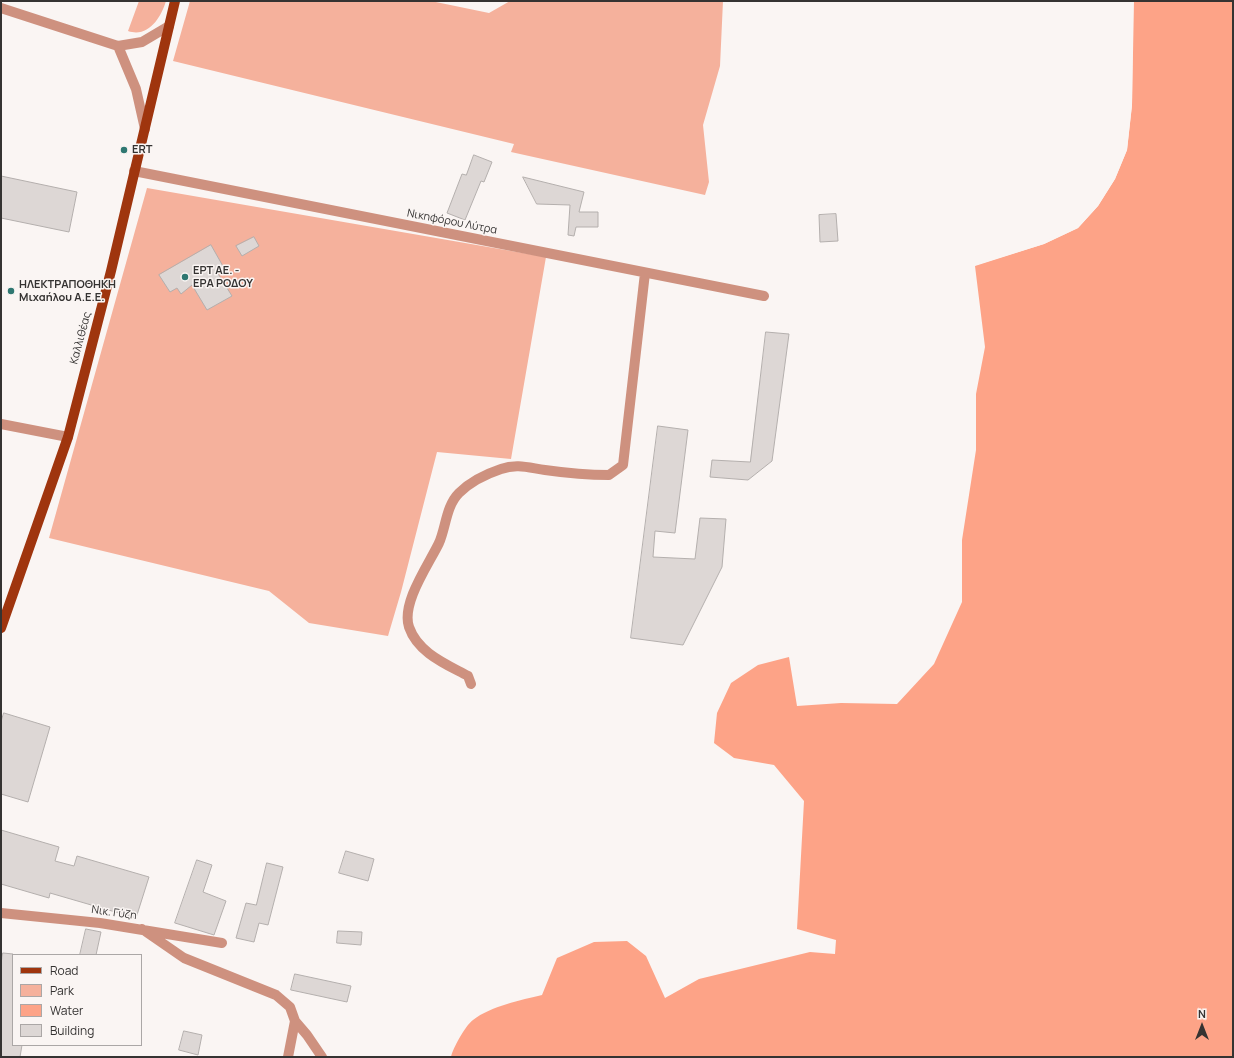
<!DOCTYPE html>
<html>
<head>
<meta charset="utf-8">
<style>
	body { margin:0 }
	#map { position:relative; width:1234px; height:1058px; overflow:hidden; background:#faf5f3; font-family:Manrope,sans-serif }
	canvas { display:block }
	.frame { position:absolute; inset:0; border:2px solid #353332; pointer-events:none }
	.legend { position:absolute; left:12px; top:954px; width:130px; height:92px; box-sizing:border-box; background:#faf5f3; border:1px solid #aba7a6; margin:0; padding:5px 7px; list-style:none; font-size:12px; color:#353332 }
	.legend li { display:flex; align-items:center; gap:8px; height:20px }
	.legend b { width:20px; border:1px solid #aba7a6 }
	.north { position:absolute; left:1182px; top:1006px; width:40px; height:40px; -webkit-text-stroke:3px #faf5f3; paint-order:stroke; rotate:0deg; font-size:11px; font-weight:700; line-height:16px; text-align:center; color:#353332 }
	.north::after { content:''; display:block; margin:auto; width:14px; height:18px; background:#353332; clip-path:polygon(50% 0,100% 100%,50% 72%,0 100%) }
</style>
</head>
<body>
<div id="map">
<canvas width="1234" height="1058"></canvas>
<div class="frame"></div>
<ul class="legend">
<li><b style="height:5px;background:#9f350e"></b>Road</li>
<li><b style="height:11px;background:#f5b19c"></b>Park</li>
<li><b style="height:11px;background:#fda387"></b>Water</li>
<li><b style="height:11px;background:#ddd7d5"></b>Building</li>
</ul>
<div class="north">N</div>
</div>
<script>
const ctx = document.querySelector('canvas').getContext('2d');
ctx.lineJoin = 'round';
function paint(path, color) { ctx.fillStyle = color; ctx.fill(path, 'evenodd'); }
function stroke(path, color, width, dash) { ctx.strokeStyle = color; ctx.lineWidth = width; ctx.lineCap = dash ? 'butt' : 'round'; ctx.setLineDash(dash || []); ctx.stroke(path); }
function label(font, color, halo, rows, align = 'center') {
  ctx.font = font + ' Manrope,sans-serif'; ctx.lineWidth = 3; ctx.setLineDash([]); ctx.textBaseline = 'middle'; ctx.strokeStyle = halo; ctx.fillStyle = color; for (const [text, x, y, turn = 0] of rows) {
    ctx.save(); ctx.translate(x, y); ctx.rotate((+turn || 0) * Math.PI / 180); ctx.textAlign = isNaN(turn) ? turn : align; if (halo) ctx.strokeText(text, 0, 0); ctx.fillText(text, 0, 0); ctx.restore();
  }
}
paint(new Path2D(`
	M139,1H166C161,18 148,38 128,31Z
	M190,1H431L489,13L510,1H723L720,66L703,125L709,182L705,195L511,152L514,144L173,61Z
	M147,188L546,257L511,459L437,452L401,592L388,636L309,623L269,591L49,538Z`), '#f5b19c');
paint(new Path2D(`
	M1133,1H1233V1057H451C453,1048 465,1026 473,1020C491,1006 521,1000 542,995L557,958L594,942L627,941L646,956L665,998L699,979L810,952L835,954L836,940L797,929L804,801L774,765L734,758L714,743L717,713L731,683L758,665L789,657L797,706L841,703L897,704L934,664L962,602V540L976,450V394L985,347L975,266L1044,244L1078,228L1098,206L1115,179L1127,150L1132,105Z`), '#fda387');
paint(new Path2D(`
	M1131,1H1134L1132,105L1127,150L1115,179L1098,206L1078,228L1044,244L973,266L975,264L1043,242L1077,226L1096,205L1113,178L1125,149L1130,105Z`), '#faf5f3');
const building = new Path2D(`
	M474,155L492,162L484,182L481,181L465,220L447,213L462,174L466,175Z
	M1,176L77,192L69,232L1,218Z
	M523,177L584,192L579,212H598V227H576L574,236L568,235L570,205L537,204Z
	M836,214L838,241L820,242L819,215Z
	M254,237L259,246L242,256L236,246Z
	M211,245L224,268L217,272L232,296L207,310L192,285L181,294L177,288L170,292L159,275Z
	M766,332L789,334L772,461L748,480L710,477L712,460L750,462Z
	M658,426L688,430L675,533L655,531L653,557L695,559L700,518L726,519L722,567L683,645L631,638Z
	M4,713L50,727L28,802L1,794V722Z
	M1,830L59,847L55,861L74,866L77,856L149,877L136,918L50,893L49,898L1,884Z
	M346,851L374,859L368,881L339,873Z
	M197,860L212,865L203,892L226,901L214,935L175,923Z
	M267,863L283,867L268,925L259,923L254,942L236,938L246,903L256,905Z
	M86,929L101,932L96,955H80Z
	M338,931L362,932L361,945L337,943Z
	M3,953L13,954V1045H22L20,1057H1V964Z
	M295,974L351,986L347,1002L291,990Z
	M184,1031L202,1035L198,1055L179,1050Z`);
paint(building, '#ddd7d5');
stroke(building, '#b4afad', 1);
stroke(new Path2D(`
	M1,8L118,46L142,42L169,26
	M118,46L136,89L145,129
	M134,171L764,296
	M1,424L68,437
	M471,684L468,676C446,664 418,653 409,627C401,603 429,564 439,543C446,527 446,506 459,493C471,481 486,474 501,469C517,463 530,468 545,470C566,473 588,475 609,475L623,465L645,273
	M1,913L100,923L222,943
	M142,929L184,958L276,995L290,1007L295,1021L307,1035L322,1057
	M288,1057L295,1021`), '#ce917f', 10);
stroke(new Path2D(`
	M1,628L68,437L111,271L175,1`), '#9f350e', 10);
for (const [x, y, r, color] of [
	[124,150,4,"#2f7771"],
	[185,277,4,"#2f7771"],
	[11,291,4,"#2f7771"]
]) { const dot = new Path2D(); dot.arc(x, y, r, 0, 2 * Math.PI); ctx.fillStyle = color; ctx.fill(dot); stroke(dot, '#faf5f3', 1.5); }
label('bold 11px', '#353332', '#faf5f3', [
	["ERT",132,150],
	["ΕΡΤ ΑΕ. -",193,271],
	["ΕΡΑ ΡΟΔΟΥ",193,284],
	["ΗΛΕΚΤΡΑΠΟΘΗΚΗ",19,285],
	["Μιχαήλου Α.Ε.Ε.",19,298]
], 'left');
label('11px', '#353332', '#faf5f3', [
	["Νικηφόρου Λύτρα",452,222,11],
	["Καλλιθέας",81,338,-75],
	["Νικ. Γύζη",114,913,8]
]);
</script>
</body>
</html>
